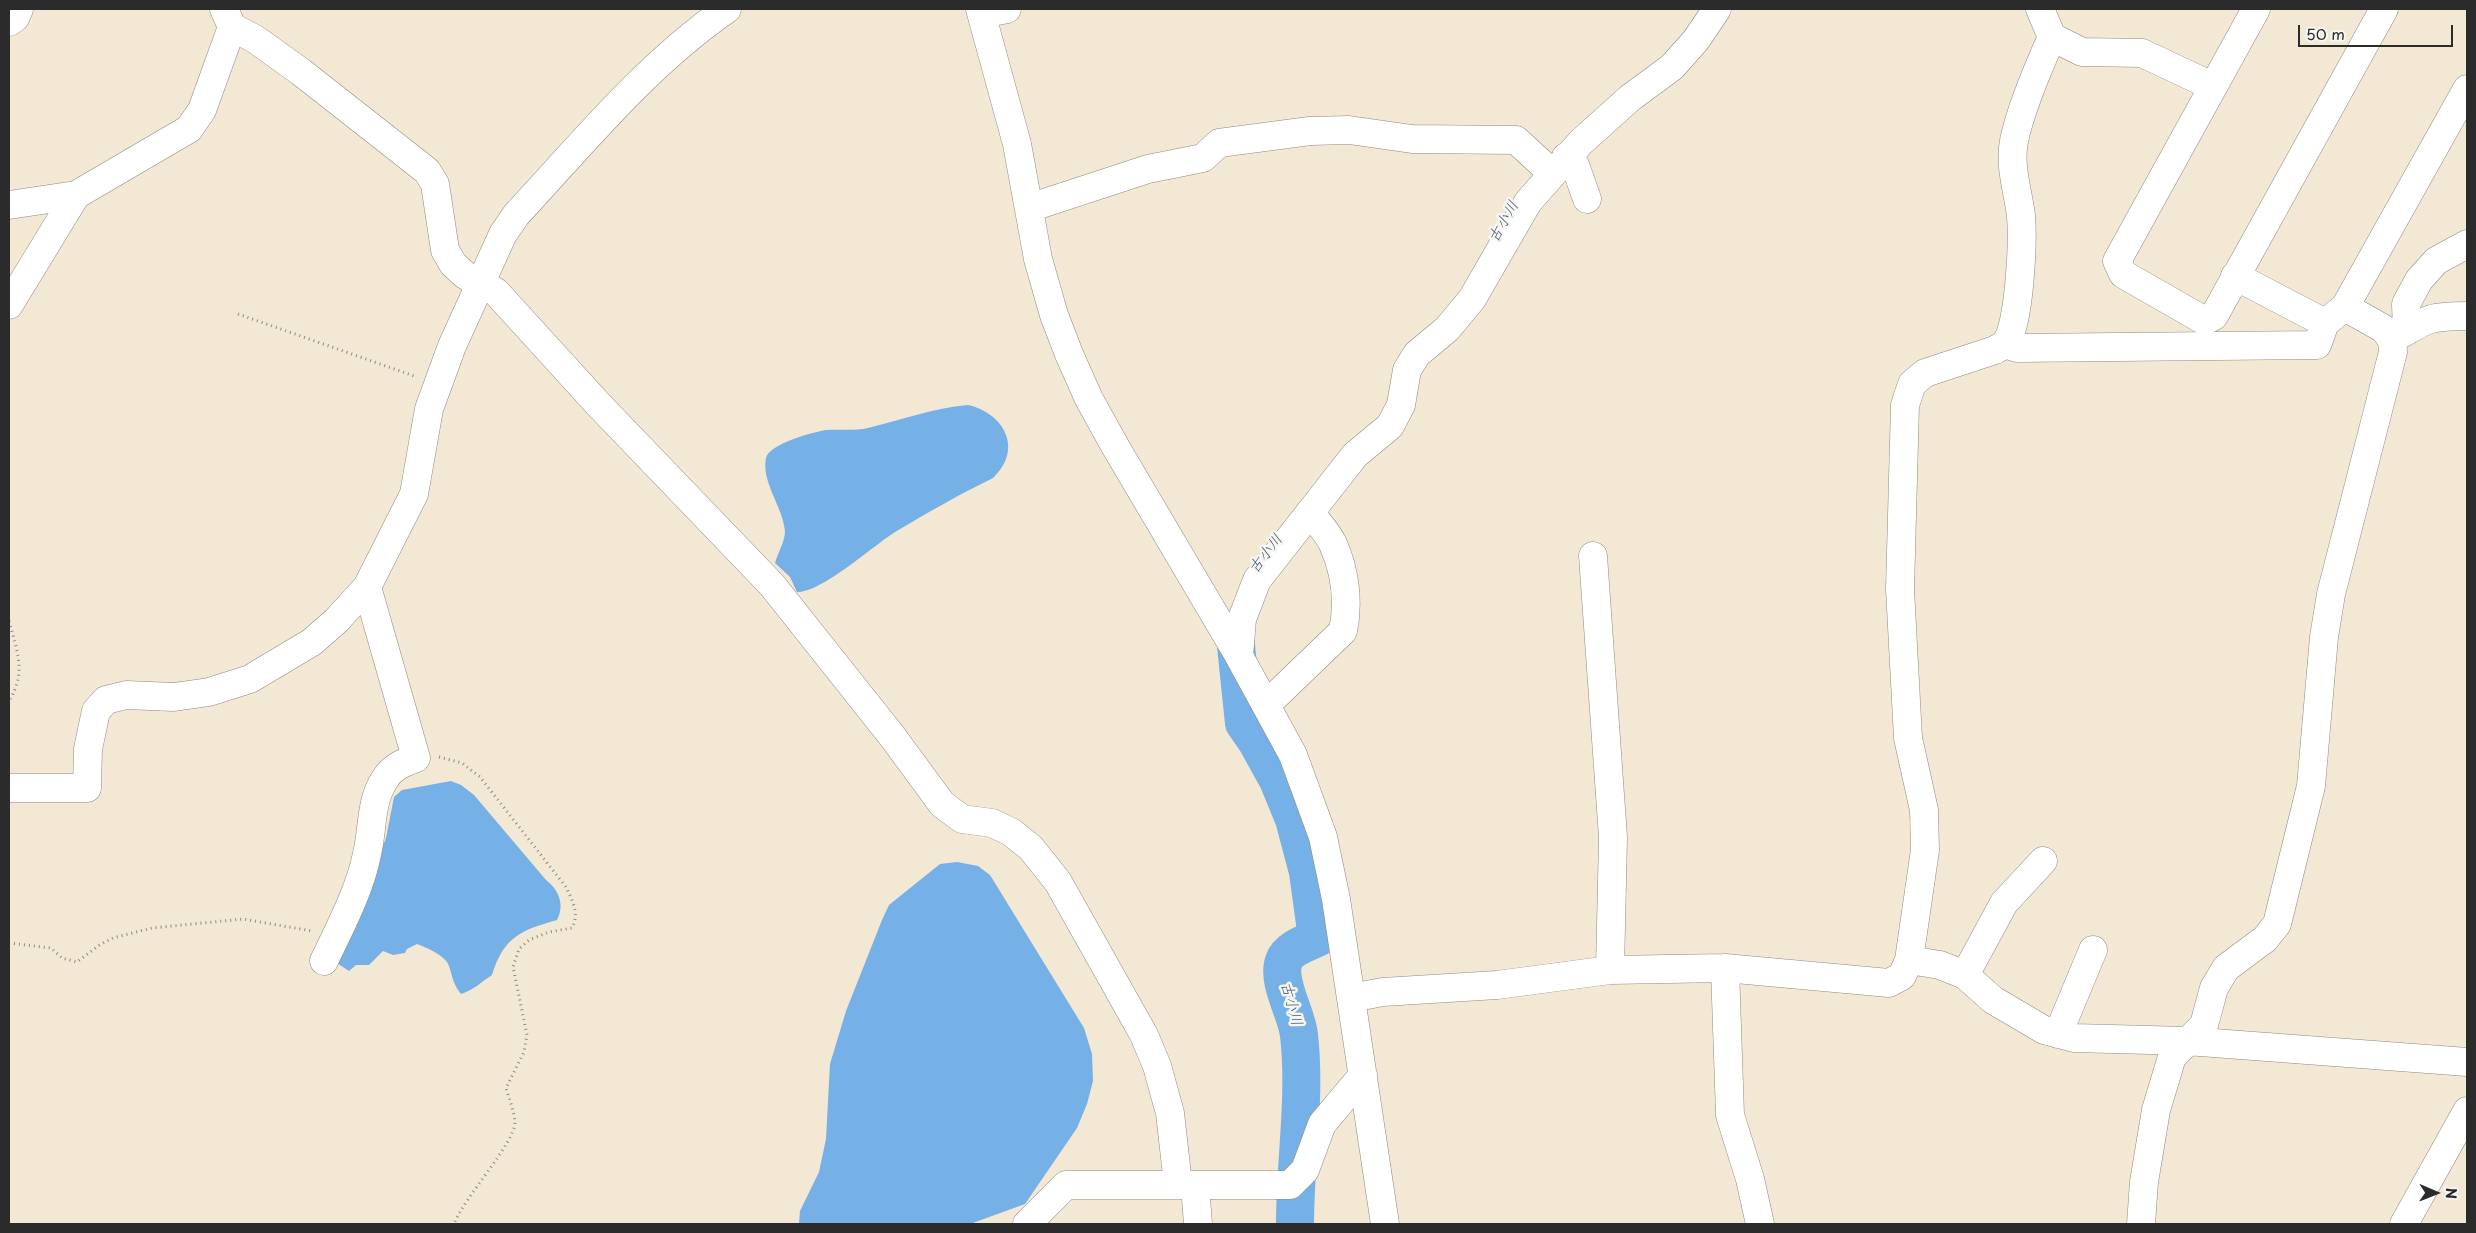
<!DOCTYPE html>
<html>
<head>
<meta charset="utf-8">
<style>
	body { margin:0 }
	#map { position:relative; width:2476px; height:1233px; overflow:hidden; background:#f2e8d4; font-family:"Playpen Sans",sans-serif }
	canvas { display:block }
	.frame { position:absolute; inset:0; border:10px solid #2b2b2b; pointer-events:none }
	.north { position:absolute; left:2411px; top:1168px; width:50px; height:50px; -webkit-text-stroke:4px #f6f6f2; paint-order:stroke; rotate:91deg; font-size:14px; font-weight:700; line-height:20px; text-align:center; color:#2b2b2b }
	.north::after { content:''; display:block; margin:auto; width:18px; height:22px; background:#2b2b2b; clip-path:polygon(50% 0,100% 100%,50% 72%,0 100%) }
	.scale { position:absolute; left:2298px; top:25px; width:155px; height:22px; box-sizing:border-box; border:2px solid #2b2b2b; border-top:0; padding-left:6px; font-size:15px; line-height:18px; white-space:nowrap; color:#2b2b2b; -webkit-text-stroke:4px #f6f6f2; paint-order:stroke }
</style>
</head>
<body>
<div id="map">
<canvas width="2476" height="1233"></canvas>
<div class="frame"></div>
<div class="north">N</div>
<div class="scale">50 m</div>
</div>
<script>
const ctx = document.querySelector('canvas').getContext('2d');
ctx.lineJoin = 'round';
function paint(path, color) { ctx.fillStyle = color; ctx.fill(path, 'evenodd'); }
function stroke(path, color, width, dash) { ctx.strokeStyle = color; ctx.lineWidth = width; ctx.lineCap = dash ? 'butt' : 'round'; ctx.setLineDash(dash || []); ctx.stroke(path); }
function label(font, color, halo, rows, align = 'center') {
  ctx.font = font + ' "Playpen Sans","Klee One",sans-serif'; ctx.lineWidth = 5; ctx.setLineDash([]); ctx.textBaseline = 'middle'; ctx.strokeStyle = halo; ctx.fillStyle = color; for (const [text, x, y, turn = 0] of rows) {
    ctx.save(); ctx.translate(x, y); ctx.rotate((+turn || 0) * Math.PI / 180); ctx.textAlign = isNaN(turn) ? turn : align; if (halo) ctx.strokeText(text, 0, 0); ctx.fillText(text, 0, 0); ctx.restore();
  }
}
paint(new Path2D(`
	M968,405C1004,413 1024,449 993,478C960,494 927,513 895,532C873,546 821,593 797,592L790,577L775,563C778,552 785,542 785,531C783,507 761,482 766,458C769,444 813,432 826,430C840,429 854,431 868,428C901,420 933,408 968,405Z
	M451,781L461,785L474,795L546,880C559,890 565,905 557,920C522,930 504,936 492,975C481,982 474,990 461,994C451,982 452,970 447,962C440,953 427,948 417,944L407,949L405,953L393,955L383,951L369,965H356L349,971L337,963L386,838L394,797L402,790Z
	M957,862L978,866L990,875L1084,1028L1092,1054L1093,1081L1087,1104L1077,1128L1025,1204L970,1224H799L800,1211L819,1172L826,1139L830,1064L846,1011L882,920L889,905L940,864Z`), '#75b0e6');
stroke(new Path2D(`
	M1235,636L1244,723L1257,742L1278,780L1294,819L1308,872L1317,938C1306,943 1288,949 1284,961C1276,981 1297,1014 1299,1035C1306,1098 1295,1161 1295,1224`), '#75b0e6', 38);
const minor = new Path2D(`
	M224,9L232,27L255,39L301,72L427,171L435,184L445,250L453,264L465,275L496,292L598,404L772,585L892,736L942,804L962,819L992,823L1011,832L1031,848L1058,882L1144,1035L1157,1066L1170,1113L1178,1184
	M980,9L1017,144L1038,259L1054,315L1069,354L1089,399L1115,446L1239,656L1293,755L1323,837L1336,899L1385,1224
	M2040,9L2052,37L2082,52L2142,53L2212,86
	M2256,9L2117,261L2123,274L2205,321L2214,316L2384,9
	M982,14L1007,9
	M9,22L15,18L19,9
	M1566,157L1575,165L1587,199
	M9,205L76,195L189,129L202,110L232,27
	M1029,208L1148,169L1203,158L1219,143L1310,131L1349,130L1412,139L1516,140L1552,173
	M2235,276L2325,323L2345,307L2467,89
	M9,305L76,195
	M2407,331L2406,304L2419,280L2436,261L2467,244
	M2394,338C2427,319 2429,316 2467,316
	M2005,344L2017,348L2317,345L2325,323
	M1593,556L1613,837L1610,970
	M1239,656L1242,619L1257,580L1355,455L1390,426L1401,405L1407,370L1417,354L1447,329L1472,299L1528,202L1581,142L1630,98L1672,67L1696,40L1717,9
	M1266,705L1343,631C1349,602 1345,571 1333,544C1328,533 1317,522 1310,512
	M9,788H87L88,749L96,711L106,700L126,695L174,697L209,692L250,679L312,642L337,620L367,587L414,494L429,409L452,346L503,234L516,215C583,143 646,65 727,9
	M1909,960L1940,965L1965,975L1993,1000L2044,1030L2074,1038L2187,1041L2467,1062
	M324,961C340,927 360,890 367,854C373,829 370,801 385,779C392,767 403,763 416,758L367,587
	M1725,968L1730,1115L1750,1179L1760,1224
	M1965,975L2004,903L2043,861
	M1351,998L1383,992L1497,985L1610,970L1725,968L1889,983L1902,976L1909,960L1925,850L1924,810L1908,738L1900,589L1905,405L1912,384L1925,373L1995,350C1998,348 2003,346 2005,344C2020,326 2023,240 2021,216C2018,191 2009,166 2014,141C2021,107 2038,68 2052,37
	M2058,1034L2093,950
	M1195,1185L1198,1224
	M1027,1224L1066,1185H1290L1305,1170L1322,1124L1363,1075
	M2141,1224L2144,1182L2156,1110L2172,1057L2204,1025L2214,988L2226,968L2265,939L2277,924L2311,786L2324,637L2331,594L2393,352L2392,340L2384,329L2345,307
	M2404,1224L2467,1111`);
stroke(minor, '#8e8a80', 29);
stroke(new Path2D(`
	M238,314L417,377
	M9,621C17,651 27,672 9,701
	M439,757L462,763L480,777L566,887C572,900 580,914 572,928L549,932L529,940L519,949L513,967L527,1035L524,1052L506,1088C509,1098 514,1111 515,1122C515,1143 465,1196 454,1224
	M9,943L51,948L62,958L77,962L101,944L113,938L152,928L243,919L312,931`), '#8e8a80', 3, [1, 4]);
stroke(minor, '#fff', 28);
label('italic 15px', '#455a6c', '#f6f6f2', [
	["古小川",1504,222,-60],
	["古小川",1266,554,-52],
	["古小川",1291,1004,75]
]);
</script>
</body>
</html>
